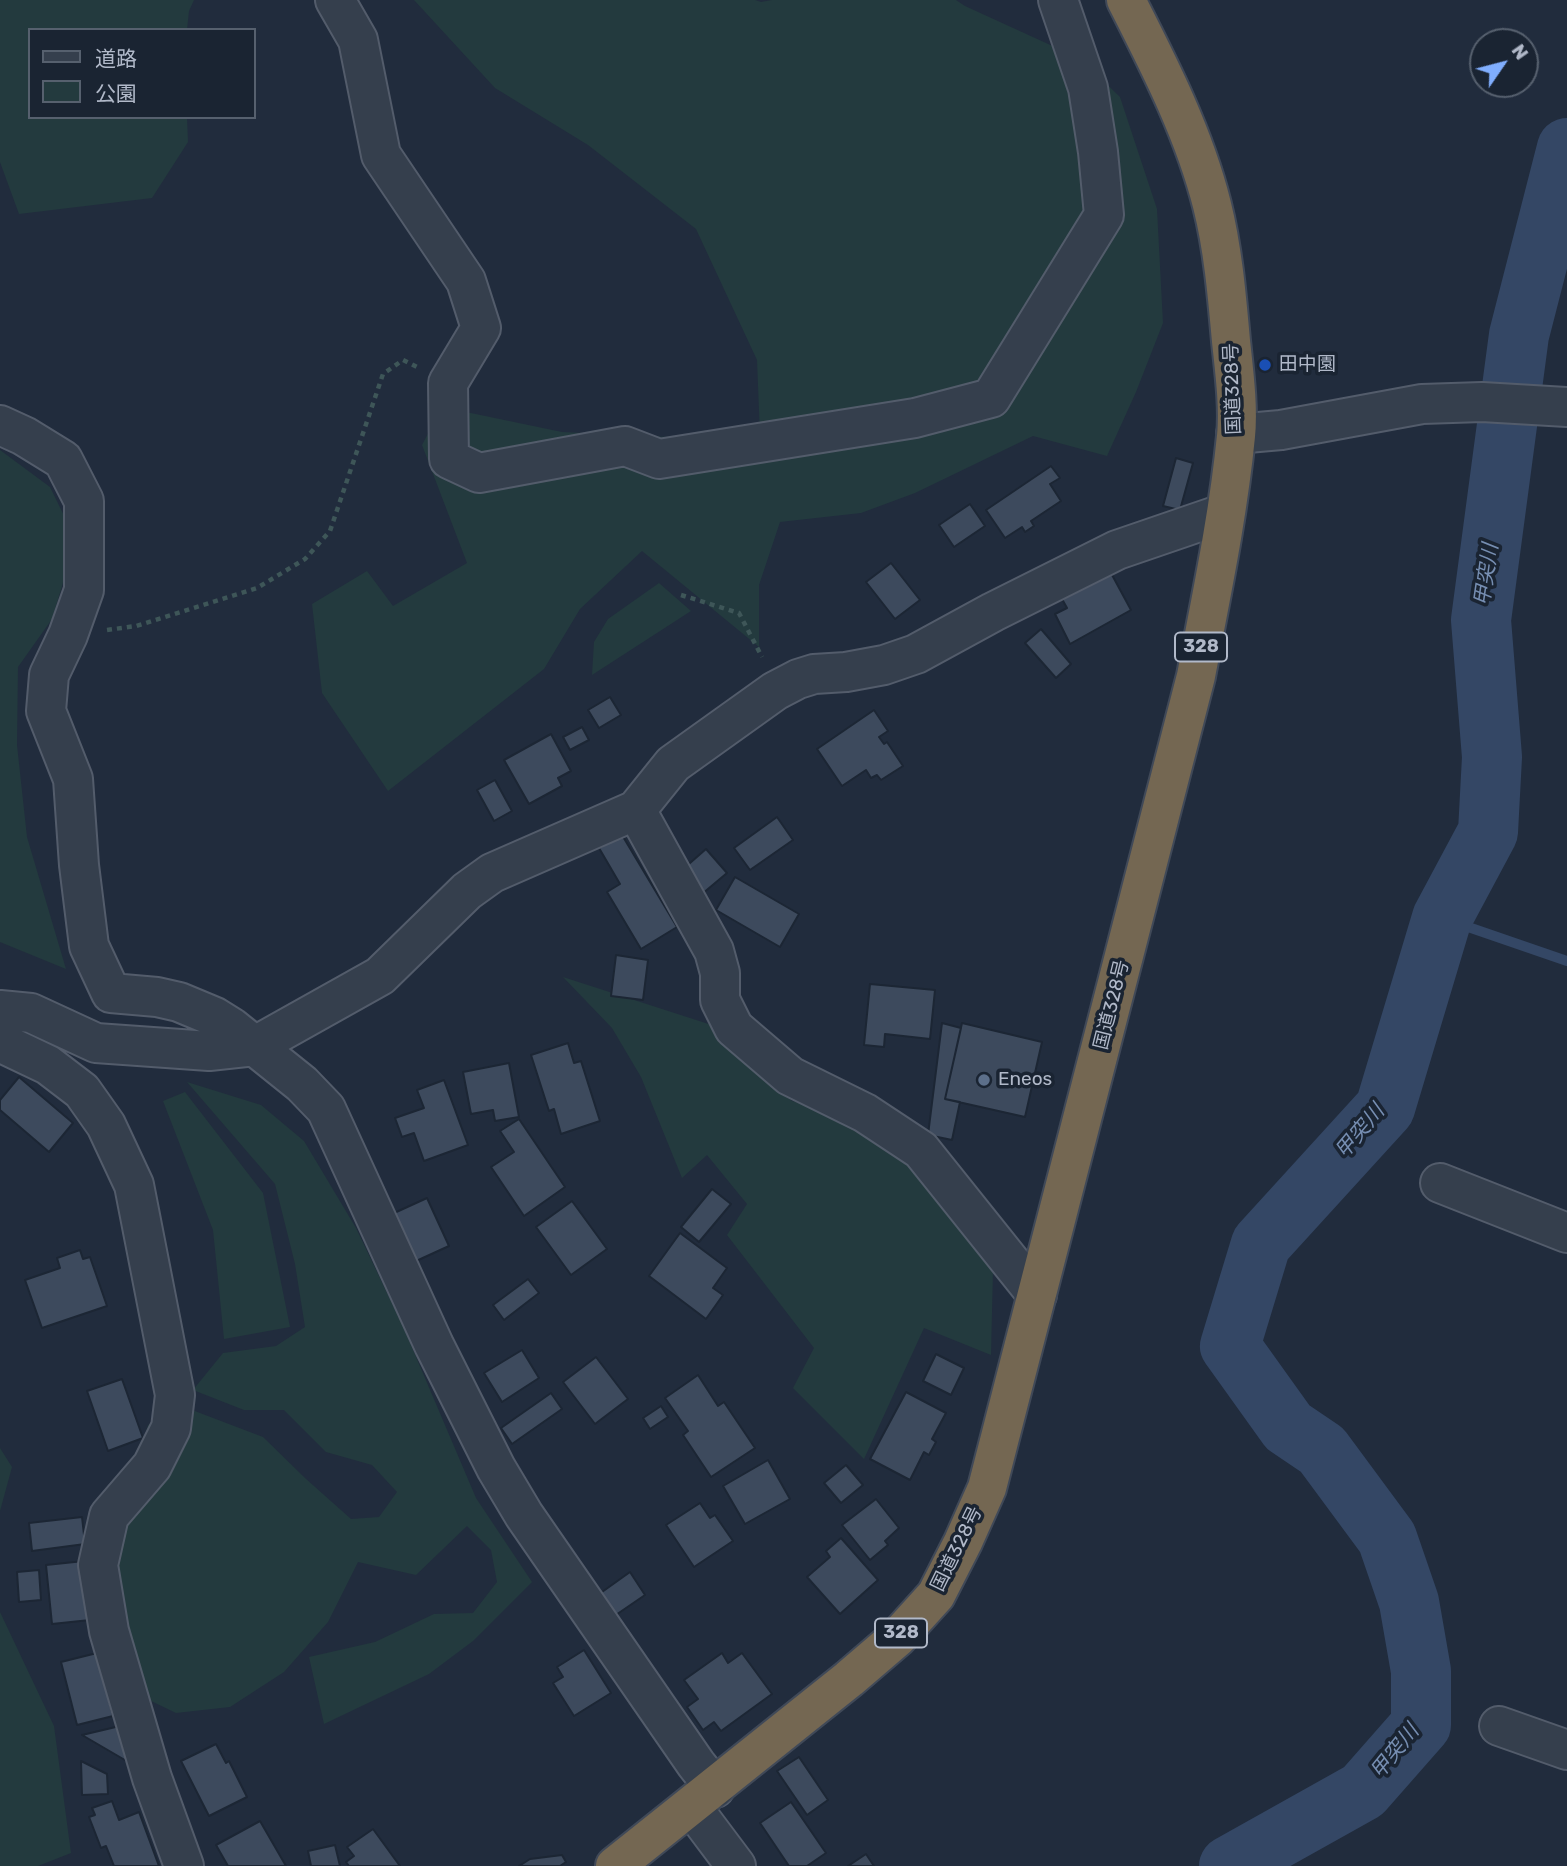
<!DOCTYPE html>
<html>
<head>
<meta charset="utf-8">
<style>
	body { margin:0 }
	#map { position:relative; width:1567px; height:1866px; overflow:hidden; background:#212c3d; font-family:Rubik,"Noto Sans JP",sans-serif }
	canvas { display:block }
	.legend { position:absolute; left:28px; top:28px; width:228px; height:91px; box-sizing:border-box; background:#1a2432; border:2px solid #56606e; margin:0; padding:9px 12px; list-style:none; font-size:21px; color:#b1b9c9 }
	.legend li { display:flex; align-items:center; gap:14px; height:35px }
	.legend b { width:35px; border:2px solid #56606e }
	.north { position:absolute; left:1469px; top:28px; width:70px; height:70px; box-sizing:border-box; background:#1a2432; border:2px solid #56606e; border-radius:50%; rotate:55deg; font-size:19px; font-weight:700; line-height:28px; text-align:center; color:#b1b9c9 }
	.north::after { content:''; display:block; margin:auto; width:24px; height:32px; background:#80aefe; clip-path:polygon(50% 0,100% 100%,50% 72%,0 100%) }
</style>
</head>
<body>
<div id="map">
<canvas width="1567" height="1866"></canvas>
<ul class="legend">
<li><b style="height:9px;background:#353f4d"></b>道路</li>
<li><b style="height:19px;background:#233a3e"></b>公園</li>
</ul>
<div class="north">N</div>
</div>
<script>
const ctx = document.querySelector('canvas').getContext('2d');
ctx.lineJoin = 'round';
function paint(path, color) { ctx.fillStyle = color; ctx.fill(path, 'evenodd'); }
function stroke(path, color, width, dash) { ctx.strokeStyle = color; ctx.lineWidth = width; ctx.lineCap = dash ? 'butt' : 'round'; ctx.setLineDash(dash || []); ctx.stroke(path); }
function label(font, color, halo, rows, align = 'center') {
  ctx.font = font + ' Rubik,"Noto Sans JP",sans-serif'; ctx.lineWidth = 7; ctx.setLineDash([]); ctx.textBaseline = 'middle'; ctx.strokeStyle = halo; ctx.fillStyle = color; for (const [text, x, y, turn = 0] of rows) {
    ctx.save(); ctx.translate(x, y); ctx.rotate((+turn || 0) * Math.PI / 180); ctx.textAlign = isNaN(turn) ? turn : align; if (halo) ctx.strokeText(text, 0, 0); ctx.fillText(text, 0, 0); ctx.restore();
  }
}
paint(new Path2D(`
	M0,0H194L189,11L187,30H30V117H187L188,142L152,198L19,214L0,162Z
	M414,0H755L761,2L772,0H956L965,6L1081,59L1120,97L1157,209L1163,323L1136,392L1107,456L1033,436L915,493L861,513L780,522L759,585V647L642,551L580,609L544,669L388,791L322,693L312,604L367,571L393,606L467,563L422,445L442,407L562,432L670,437L760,436L757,360L696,229L588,145L495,88Z
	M0,450L50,487L76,540L52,619L18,667L17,745L27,837L66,969L0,942Z
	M659,583L691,611L592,675L594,642L608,619Z
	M563,977L724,1029L746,1061L792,1101L858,1117L925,1170L993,1270L991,1355L924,1328L864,1459L793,1388L814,1348L727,1235L747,1204L707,1155L682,1178L641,1077L612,1028Z
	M187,1082L261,1105L304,1141L356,1228L402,1324L476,1498L532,1582L473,1641L429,1674L324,1724L309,1657L375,1642L434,1614L473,1613L497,1582L491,1550L467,1526L416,1575L358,1562L328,1622L284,1672L230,1707L176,1713L147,1699L131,1660L104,1508L137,1463L148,1425L179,1405L263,1437L305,1478L351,1519L379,1517L397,1492L372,1465L326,1452L284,1410H244L193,1390L223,1353L276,1346L305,1327L295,1264L275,1184Z
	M185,1092L263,1193L290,1327L224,1339L213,1230L163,1101Z
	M0,1448L12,1467L0,1511Z
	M0,1612L54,1726L71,1853L38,1866H0Z`), '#233a3e');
stroke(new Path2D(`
	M1442,918L1567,961`), '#344765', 10);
stroke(new Path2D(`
	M1229,1866L1363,1791L1421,1725V1671L1409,1602L1387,1538L1322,1450L1288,1427L1230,1346L1261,1244L1385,1108L1442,918L1488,832L1492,757L1481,620L1519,335L1567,148`), '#344765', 60);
const building = new Path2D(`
	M1176,458L1193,463L1180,510L1163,506Z
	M1051,466L1060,478L1050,484L1061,501L1031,521L1034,526L1025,532L1022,527L1005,538L986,510Z
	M970,504L985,526L954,547L939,525Z
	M891,563L920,600L895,619L866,582Z
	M1111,573L1131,610L1070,644L1055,614L1067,608L1062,599Z
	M1041,629L1071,664L1056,678L1025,643Z
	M610,697L621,715L599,728L588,710Z
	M874,710L888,731L879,737L884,744L887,742L903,766L881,780L877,775L871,778L866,770L842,786L817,749Z
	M582,727L589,740L570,750L563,737Z
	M551,734L571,771L558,778L562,786L529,804L504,760Z
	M495,780L512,811L494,821L477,790Z
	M777,817L793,840L750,870L734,848Z
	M622,835L677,927L641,949L607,892L620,884L599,848Z
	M706,849L727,873L702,894L682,870Z
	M735,877L799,914L780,947L716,910Z
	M616,955L648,960L643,1000L611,996Z
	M870,984L935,990L930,1039L885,1034L884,1047L864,1045Z
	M942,1023L961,1028L945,1099L960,1102L952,1140L928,1135Z
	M962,1023L1042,1042L1025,1117L945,1099Z
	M568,1043L574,1063L581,1061L600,1121L561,1134L554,1109L549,1111L531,1055Z
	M509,1063L519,1117L495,1121L493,1110L471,1114L463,1072Z
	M19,1077L73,1123L49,1152L0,1110V1100Z
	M444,1080L468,1145L424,1161L414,1133L402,1137L395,1118L424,1108L417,1090Z
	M519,1119L565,1187L524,1216L491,1167L514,1152L500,1131Z
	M712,1189L731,1204L699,1242L681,1227Z
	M427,1198L449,1246L414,1262L392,1214Z
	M572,1201L607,1249L571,1275L536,1227Z
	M680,1233L727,1268L713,1288L723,1295L706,1319L649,1276Z
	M80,1250L83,1259L90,1257L107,1306L42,1328L25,1280L60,1268L57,1258Z
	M528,1279L539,1293L504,1320L493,1305Z
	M522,1350L539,1378L502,1402L484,1373Z
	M936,1354L964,1368L951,1395L923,1381Z
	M596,1357L628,1399L595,1424L563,1382Z
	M698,1375L718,1406L724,1402L755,1448L711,1477L683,1435L688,1431L665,1398Z
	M122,1379L143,1438L108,1451L87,1391Z
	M906,1392L946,1413L932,1439L936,1442L929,1455L924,1452L910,1480L870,1459Z
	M551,1393L562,1409L512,1444L501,1428Z
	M661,1406L668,1417L650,1429L643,1418Z
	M768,1460L790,1499L745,1524L723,1486Z
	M846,1465L863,1485L841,1503L824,1483Z
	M876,1499L899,1528L885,1541L888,1545L870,1560L842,1525Z
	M700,1503L710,1518L715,1515L733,1541L694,1567L666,1525Z
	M82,1517L85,1544L32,1551L29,1523Z
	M841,1538L878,1580L840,1614L807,1577L830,1557L826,1551Z
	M84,1561L90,1620L52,1624L46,1565Z
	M39,1570L41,1600L19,1602L17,1572Z
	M630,1572L645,1595L610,1619L595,1597Z
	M584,1650L611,1693L574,1716L553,1683L563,1677L557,1667Z
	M97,1653L113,1716L77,1725L61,1662Z
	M722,1653L728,1663L742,1653L772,1694L721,1731L714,1722L703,1730L687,1707L698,1699L684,1680Z
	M120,1726L130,1763L82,1735Z
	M216,1744L226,1763L229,1761L247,1797L209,1816L181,1761Z
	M799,1757L828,1800L807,1815L777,1771Z
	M81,1761L107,1774L108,1794L82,1795Z
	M112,1801L119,1820L139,1812L159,1866H114L106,1846L101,1848L89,1817L95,1815L92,1808Z
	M791,1802L826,1853L807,1866H789L760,1823Z
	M260,1821L286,1866H228L216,1845Z
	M373,1829L400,1866H349L346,1862L354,1856L347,1847Z
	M335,1845L340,1866H311L308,1851Z
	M866,1854L874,1866H848Z
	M562,1855L566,1862L560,1866H519L530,1859Z`);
paint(building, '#3d4a5d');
stroke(building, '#1c2634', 2);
const minor = new Path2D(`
	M335,0L358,40L381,155L466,281L481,328L448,383L449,459L479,473L625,446L659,459L915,418L991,398L1104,215L1098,152L1088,88L1058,0
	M0,425L24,436L63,460L84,501V590L68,635L49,675L46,711L73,779L79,865L89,946L111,993L157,997L179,1002L215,1017L231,1027L302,1084L326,1109L434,1345L496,1468L524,1515L696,1764L715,1788
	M1236,434L1281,430L1422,404L1482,402L1567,407
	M636,810L714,951L720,973V1000L734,1028L790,1076L865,1113L921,1150L1037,1295
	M0,1010L31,1013L96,1043L209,1051L255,1046L380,976L467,891L492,873L636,810L673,764L775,691L798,679L814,674L846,672L884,665L916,654L993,612L1117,550L1225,513
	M0,1044L6,1045L48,1065L82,1091L106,1125L134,1185L175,1395L171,1428L152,1466L109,1516L98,1565L109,1631L152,1778L184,1866
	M1440,1183L1567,1233
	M1499,1726L1567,1750
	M691,1806L736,1866`);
const highway = new Path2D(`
	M615,1866L849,1679L898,1637L936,1595L963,1542L987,1488L1196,676C1211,597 1228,517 1236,436C1239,407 1234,370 1231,341C1227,296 1223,249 1212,205C1194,133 1159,65 1126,0`);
stroke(minor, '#535c6b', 42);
stroke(highway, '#404958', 42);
stroke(new Path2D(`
	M681,595L739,613L762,657
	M107,630L136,626L257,588L305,559L330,531L383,374L403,360L419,368`), '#3e5658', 4.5, [5, 5]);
stroke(minor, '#353f4d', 38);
stroke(highway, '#746752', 38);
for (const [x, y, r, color] of [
	[1265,365,7,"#1a4fb4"],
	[984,1080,7,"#5c6f8a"]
]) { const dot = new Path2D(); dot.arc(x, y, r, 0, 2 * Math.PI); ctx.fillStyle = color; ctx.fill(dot); stroke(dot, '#1a2432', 2.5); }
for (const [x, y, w] of [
	[1201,647,52],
	[901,1633,52]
]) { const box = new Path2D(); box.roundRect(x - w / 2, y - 14.5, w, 29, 5); ctx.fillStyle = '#1a2432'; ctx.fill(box); stroke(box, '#b1b9c9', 2); }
label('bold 18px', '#b1b9c9', null, [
	["328",1201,647],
	["328",901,1633]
]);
label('19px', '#b1b9c9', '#1a2432', [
	["田中園",1279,365],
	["Eneos",998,1080]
], 'left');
label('19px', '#b1b9c9', '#1a2432', [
	["国道328号",1233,389,-92],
	["国道328号",1112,1005,-76],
	["国道328号",957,1549,-64]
]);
label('italic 21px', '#768eb2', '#1a2432', [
	["甲突川",1487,575,-82],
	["甲突川",1360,1132,-50],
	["甲突川",1395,1752,-51]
]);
</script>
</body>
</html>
